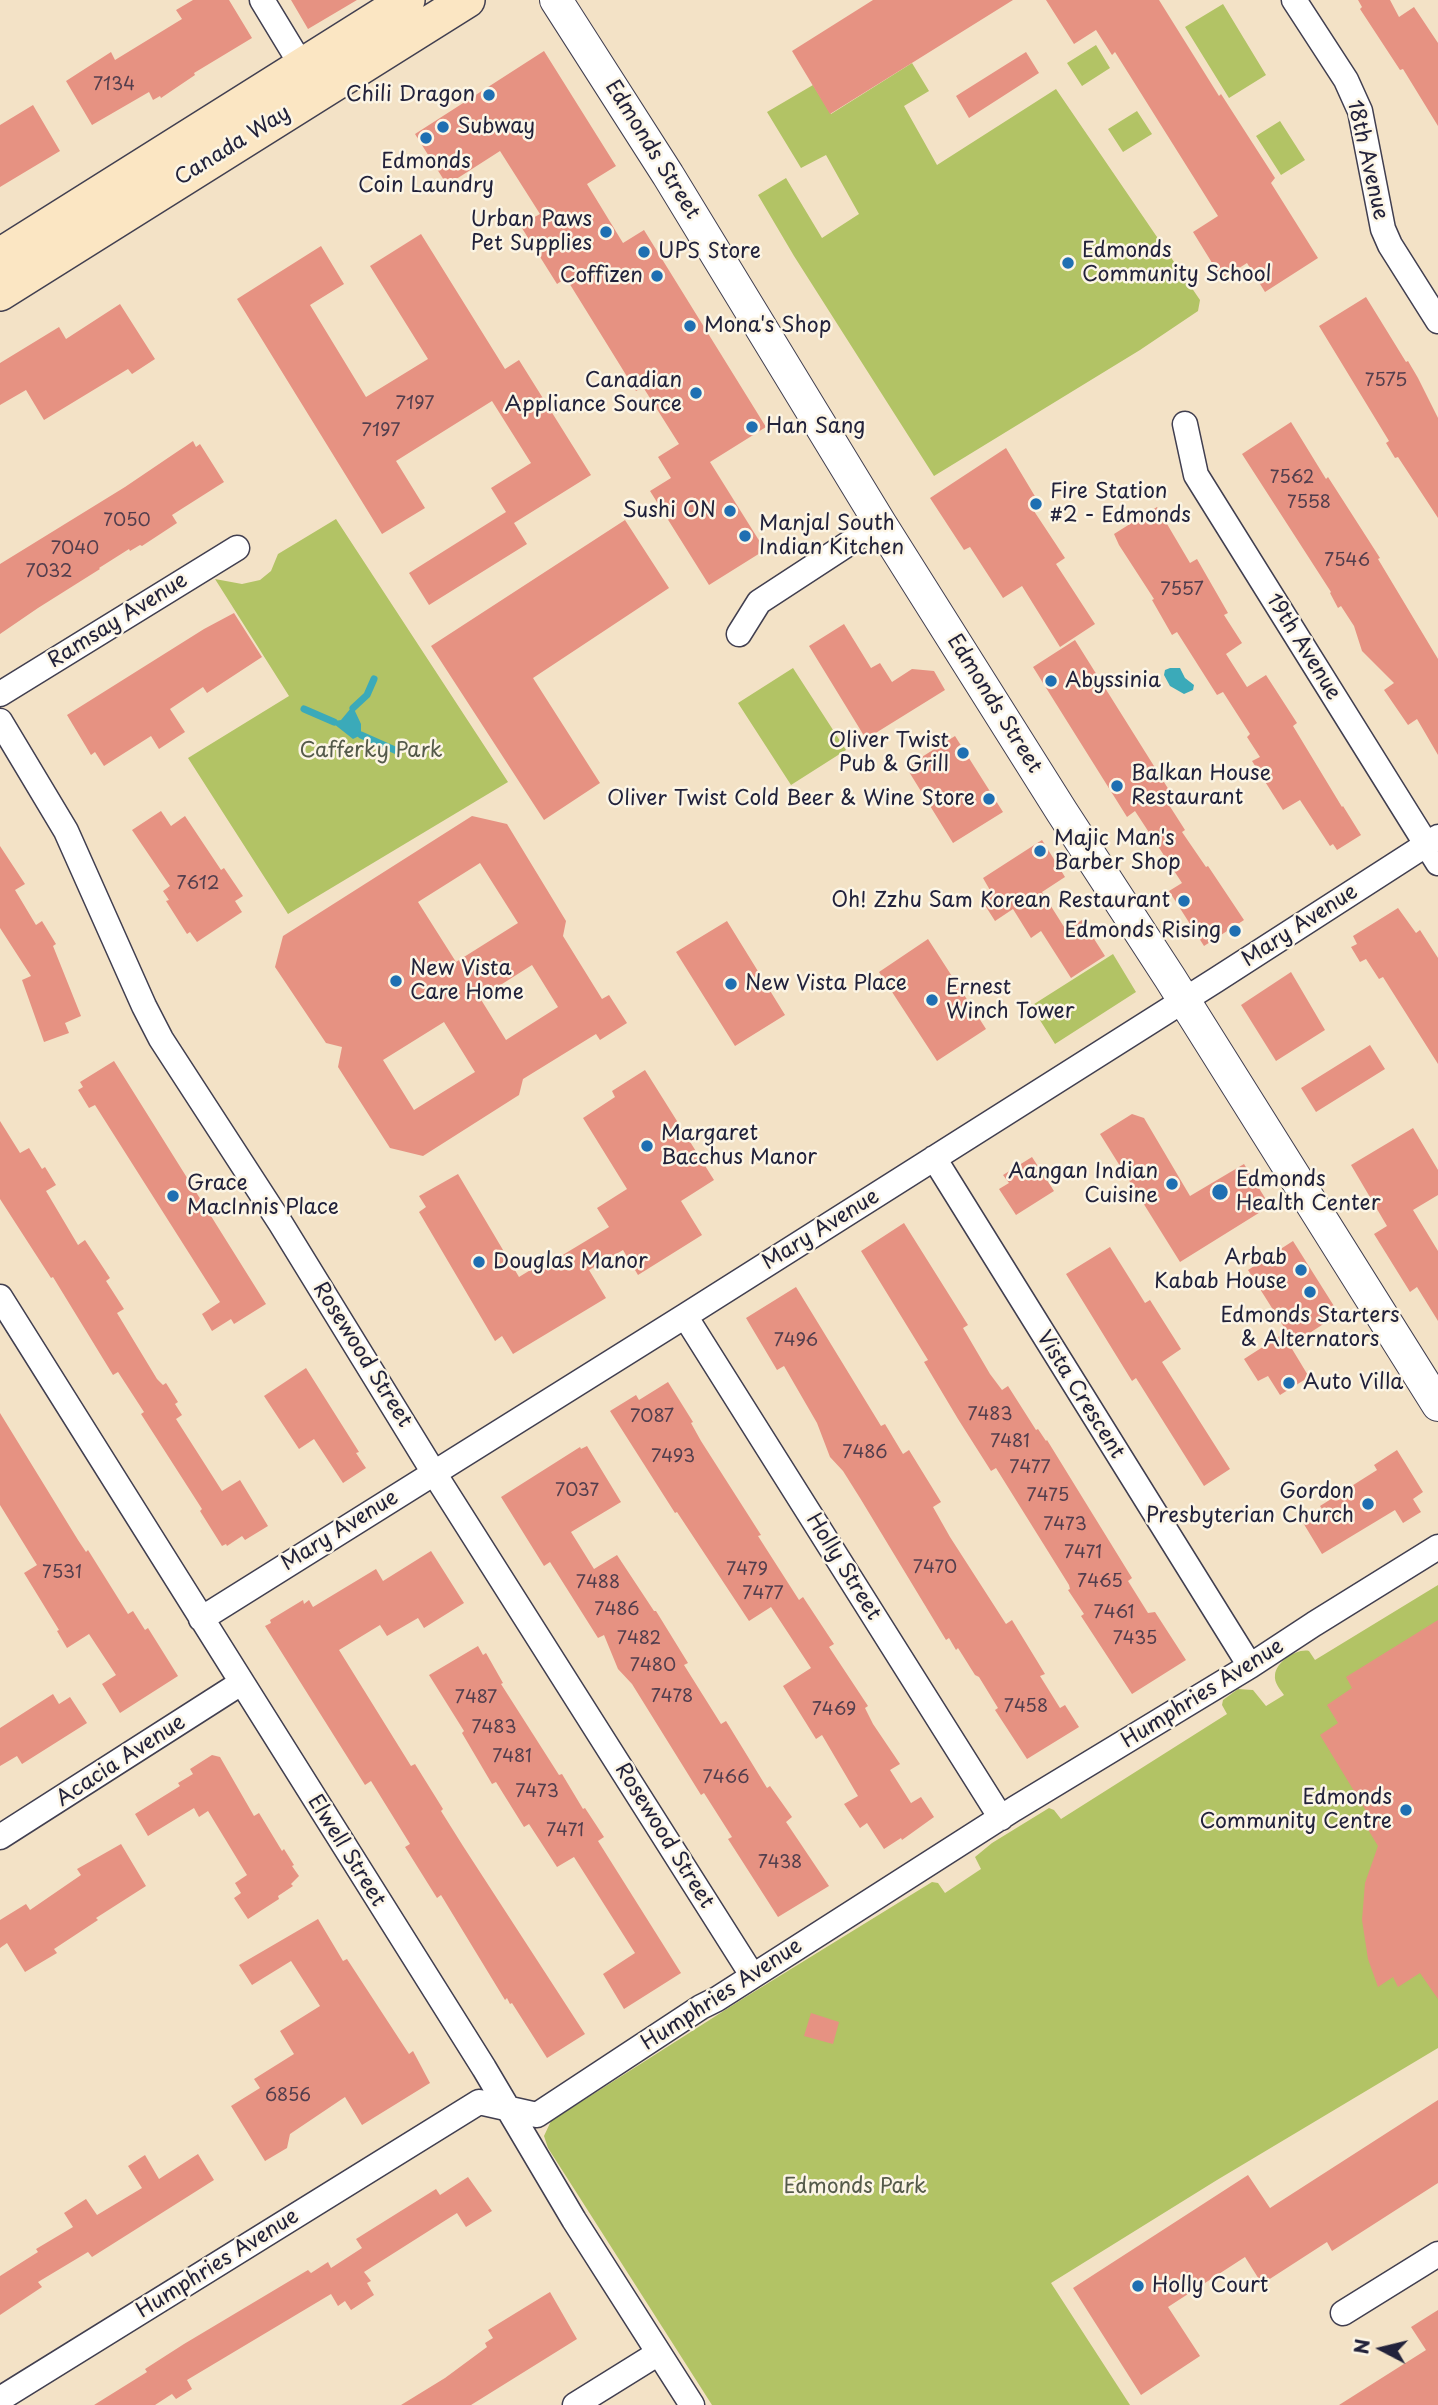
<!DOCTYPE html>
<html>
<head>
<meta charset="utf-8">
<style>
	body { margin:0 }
	#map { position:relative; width:1438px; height:2405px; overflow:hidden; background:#f3e2c6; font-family:"Playpen Sans",sans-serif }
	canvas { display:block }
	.north { position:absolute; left:1347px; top:2314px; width:70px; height:70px; -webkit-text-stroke:5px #fcf5e5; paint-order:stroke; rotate:277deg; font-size:19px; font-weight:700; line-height:28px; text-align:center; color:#22223b }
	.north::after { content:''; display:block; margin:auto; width:24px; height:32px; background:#22223b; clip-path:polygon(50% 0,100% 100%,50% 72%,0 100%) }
</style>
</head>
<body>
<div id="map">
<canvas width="1438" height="2405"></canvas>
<div class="north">N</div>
</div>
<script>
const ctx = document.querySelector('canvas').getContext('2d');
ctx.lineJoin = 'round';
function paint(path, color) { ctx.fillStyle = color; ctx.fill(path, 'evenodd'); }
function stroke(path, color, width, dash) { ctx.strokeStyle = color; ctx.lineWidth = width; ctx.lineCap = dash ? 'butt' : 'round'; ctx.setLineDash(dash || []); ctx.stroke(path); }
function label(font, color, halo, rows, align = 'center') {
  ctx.font = font + ' "Playpen Sans",sans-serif'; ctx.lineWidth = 5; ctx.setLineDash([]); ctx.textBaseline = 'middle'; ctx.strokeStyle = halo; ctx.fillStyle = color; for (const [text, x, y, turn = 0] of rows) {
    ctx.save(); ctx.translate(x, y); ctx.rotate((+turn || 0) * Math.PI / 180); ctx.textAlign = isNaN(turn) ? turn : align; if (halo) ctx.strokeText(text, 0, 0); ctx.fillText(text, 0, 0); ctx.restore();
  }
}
paint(new Path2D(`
	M1223,4L1266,75L1229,98L1185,27Z
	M1096,45L1110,68L1082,86L1067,63Z
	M912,63L929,91L904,106L937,165L1056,89L1200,300L1198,311L1140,350L934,476L794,256L758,195L786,178L822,238L859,214L826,155L801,168L767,112L813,85L831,114Z
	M1137,111L1152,134L1123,152L1108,129Z
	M1280,121L1305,160L1281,175L1256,136Z
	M336,519L508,782L288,914L188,758L289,696L215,579L242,584L260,580L271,571L278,554Z
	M793,668L846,750L791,785L738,703Z
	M1113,954L1136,992L1055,1044L1031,1006Z
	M1438,1585V2048L1217,2180L1051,2283L1130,2405H712L548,2148L544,2136L551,2121L744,1998L932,1882L938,1883L945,1893L981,1869L975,1857L992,1843L1049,1808L1054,1810L1061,1819L1227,1714L1222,1705L1223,1700L1238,1689L1253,1690L1266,1706L1284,1695C1280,1689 1274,1683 1275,1675C1276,1662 1297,1648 1309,1651L1315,1660Z`), '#b2c365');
paint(new Path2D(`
	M1170,668H1180L1185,678L1194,685L1193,690L1184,694L1170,686L1164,675L1165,670Z
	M351,708L354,709L361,724V735L353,739L334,724L335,721L341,720Z`), '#3baab9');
stroke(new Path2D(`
	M353,708L367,695L374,679
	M304,709L334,722
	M361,735L397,751`), '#3baab9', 7);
paint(new Path2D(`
	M193,0H229L252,38L194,73L195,75L161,98L160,96L153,100L149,92L92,125L66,81L111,52L115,60L182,19L176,10Z
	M291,0H357L308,29Z
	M873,0H1013L830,114L792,51Z
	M1046,0H1159L1219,96L1221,94L1275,178L1271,183L1318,258L1265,292L1247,263L1222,279L1193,232L1218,216L1115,52L1112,55L1096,30L1074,44Z
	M1358,0H1390L1399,17L1414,7L1438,43V126L1403,69L1400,70L1360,9L1362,7Z
	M544,51L616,166L587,184L623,243L644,230L766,427L710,462L765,550L709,585L650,491L671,478L658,457L679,444L643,387L636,391L566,278L557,284L520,225L540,214L500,151L447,185L415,134Z
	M1026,52L1039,73L969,118L956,96Z
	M33,105L60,151L0,187V125Z
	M421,234L505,369L519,360L591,475L514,523L527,544L429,605L409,573L506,512L491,488L531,463L492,401L396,461L425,508L382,534L237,299L321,246L344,284L310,305L366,397L428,359L370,266Z
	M1366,297L1406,362L1408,361L1418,378L1438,418V518L1398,457L1395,458L1386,443L1389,441L1319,326Z
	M120,304L155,359L132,374L128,369L44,420L26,390L0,405V363L59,327L66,339Z
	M1291,422L1326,479L1328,477L1380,558L1378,559L1438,659V755L1417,719L1408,725L1384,690L1394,683L1362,651L1354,626L1341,606L1338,608L1330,593L1331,592L1242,454Z
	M193,441L196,447L200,444L224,482L172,515L177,523L142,546L140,545L130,551L129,549L99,568L100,569L38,608L0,634V564L125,487Z
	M1006,448L1039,503L1032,508L1065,558L1056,564L1095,624L1060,647L1022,586L1003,598L970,547L964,550L930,498Z
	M1157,507L1190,563L1197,559L1228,613L1224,615L1242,643L1226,654L1247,687L1266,675L1297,723L1293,726L1342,807L1343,806L1361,835L1337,850L1333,844L1330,846L1300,800L1283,810L1252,761L1260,757L1247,737L1250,734L1223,692L1217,695L1177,632L1172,635L1152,600L1154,599L1119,545L1114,534Z
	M625,520L669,588L533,678L600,783L544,820L431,646Z
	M234,613L262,657L207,693L203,687L170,709L185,732L159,749L151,736L104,766L95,752L91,755L67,715L204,629Z
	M844,624L871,668L880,663L892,682L912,669L934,671L945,690L866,739L809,646Z
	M1075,640L1169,790L1162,794L1185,830L1182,832L1206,867L1208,866L1244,920L1204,946L1169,891L1182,883L1135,811L1127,817L1033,667Z
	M955,736L1003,812L953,843L906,767Z
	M161,811L171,826L185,816L221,870L224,868L243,896L235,901L242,912L197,942L190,932L187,934L166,901L169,900L163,891L170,886L132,830Z
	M472,816L507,824L566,921L563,936L602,999L609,995L627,1023L600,1040L596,1034L523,1079L519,1095L423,1156L390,1148L338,1067L342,1047L326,1043L275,967L283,936ZM480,863L518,923L456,962L418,902ZM532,965L558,1007L506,1040L480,998ZM444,1022L475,1072L414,1110L383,1060Z
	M1042,840L1065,877L1042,892L1066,930L1082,920L1105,956L1071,978L1041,931L1031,938L1013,909L995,921L981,899L991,892L983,878Z
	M0,846L25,884L15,890L36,925L42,921L56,944L53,946L81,1016L65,1023L69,1033L44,1042L22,980L31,976L0,928Z
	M1398,908L1416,933L1420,930L1438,958V1064L1383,977L1379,979L1366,959L1360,962L1351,947L1357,944L1353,936Z
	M727,921L785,1015L735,1046L676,952Z
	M928,939L986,1029L937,1061L879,972Z
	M1291,972L1325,1030L1276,1061L1241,1005Z
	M1370,1045L1385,1069L1316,1112L1301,1088Z
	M114,1061L266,1304L234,1324L231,1319L212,1331L202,1314L220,1302L95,1105L89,1108L78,1090L83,1087L80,1082Z
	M645,1070L714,1180L681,1201L702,1235L638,1275L623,1250L589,1270L606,1298L513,1354L502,1336L495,1341L419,1212L426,1207L419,1196L458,1174L519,1277L550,1258L556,1259L609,1227L597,1208L627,1189L583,1118L615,1097L612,1091Z
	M1132,1114L1144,1118L1190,1196L1244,1164L1270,1206L1180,1262L1100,1134Z
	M0,1121L20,1153L29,1148L42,1169L45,1167L56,1185L46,1191L78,1245L85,1240L110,1278L106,1281L124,1309L117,1313L157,1379L163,1385L166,1383L178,1402L175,1404L182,1415L176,1419L222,1491L240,1480L268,1526L245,1540L242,1536L227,1546L226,1544L222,1546L200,1511L202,1509L141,1414L144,1412L118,1372L113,1375L53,1277L51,1278L0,1199Z
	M1413,1128L1438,1170V1195L1413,1210L1438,1251V1321L1417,1287L1410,1292L1374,1234L1387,1226L1351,1165Z
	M1032,1157L1054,1191L1016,1215L999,1189L1009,1183L1003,1175Z
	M904,1223L968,1325L963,1328L990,1374L1002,1390L1008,1386L1036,1430L1038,1429L1046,1441L1047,1440L1132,1578L1128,1581L1148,1613L1155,1612L1186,1660L1132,1694L1081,1616L1084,1614L1068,1590L1070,1589L1069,1585L996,1468L991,1471L958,1419L924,1362L928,1360L861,1251Z
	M1293,1241L1339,1314L1294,1343L1248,1270Z
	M1110,1247L1145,1303L1150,1300L1181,1349L1162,1362L1230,1469L1204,1486L1136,1378L1132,1381L1066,1274Z
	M796,1287L881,1426L885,1424L903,1454L909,1450L941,1502L933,1507L950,1537L1006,1624L1012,1620L1045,1674L1040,1676L1060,1708L1065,1705L1079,1727L1027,1759L995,1710L998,1708L979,1677L975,1675L958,1648L956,1650L949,1638L946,1640L860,1498L843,1471L830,1457L817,1423L784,1366L777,1370L746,1318Z
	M1283,1334L1309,1377L1280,1395L1268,1376L1258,1381L1244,1359Z
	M306,1368L359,1452L356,1453L366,1468L343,1483L314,1439L299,1449L264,1396Z
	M668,1382L693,1422L691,1423L701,1441L761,1535L758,1536L799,1600L803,1597L834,1644L829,1647L868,1706L865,1708L873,1724L900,1764L890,1770L911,1803L921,1797L934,1817L902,1840L901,1838L884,1849L867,1823L860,1828L844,1804L858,1796L822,1735L816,1739L783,1686L811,1668L771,1607L749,1621L677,1512L675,1513L610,1411L636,1395L639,1400Z
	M0,1413L78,1540L86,1552L88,1550L128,1614L133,1611L145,1630L148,1628L178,1676L120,1713L102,1684L116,1675L89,1634L67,1648L57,1631L59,1630L24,1573L37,1565L0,1505Z
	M587,1446L621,1502L571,1532L594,1569L617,1555L654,1611H656L688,1663L684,1665L721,1724L726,1721L767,1788L770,1786L792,1817L786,1822L829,1886L778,1917L728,1839L732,1837L704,1793L701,1795L632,1684L618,1669L604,1635L598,1638L550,1562L544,1566L501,1497L580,1447L581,1449Z
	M1397,1450L1423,1492L1413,1499L1421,1512L1403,1523L1395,1510L1322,1554L1302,1521L1322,1509L1320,1506L1377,1470L1374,1465Z
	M431,1551L464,1603L424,1628L418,1618L387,1636L380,1625L339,1650L411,1766L415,1764L443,1809L441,1811L463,1846L585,2034L547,2058L512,2003L510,2004L507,1998L505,2000L441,1895L437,1898L405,1847L410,1844L371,1781L365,1785L265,1626L271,1623L270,1620L303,1600L304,1604L309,1600L313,1607L376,1569L383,1581Z
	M1438,1620V1999L1420,1973L1398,1987L1393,1977L1378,1987L1368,1959L1362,1920L1365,1883L1378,1846L1361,1818L1368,1814L1320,1735L1338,1723L1327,1705L1352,1688L1346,1677Z
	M478,1646L483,1655L486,1653L503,1683L501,1684L559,1775L562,1774L583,1809L585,1808L604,1837L598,1841L681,1973L624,2009L603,1974L635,1953L574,1857L557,1867L529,1824L524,1827L496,1782L492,1784L462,1733L464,1731L429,1675Z
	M53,1694L59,1704L70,1697L87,1723L22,1764L17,1756L0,1766V1728Z
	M212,1755L220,1757L254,1816L259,1813L282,1851L284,1849L294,1865L292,1866L299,1876L291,1884L293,1886L278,1896L279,1899L248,1919L234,1898L241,1893L235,1883L247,1875L208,1811L199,1817L194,1808L148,1836L135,1814L180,1786L178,1783L193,1774L190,1769Z
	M121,1844L146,1886L96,1918L98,1920L54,1949L57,1953L25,1972L7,1943L0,1948V1920L26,1904L30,1910L81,1875L77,1869Z
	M318,1919L343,1961L347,1959L409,2054L413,2051L430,2083L362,2125L345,2097L290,2134L287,2148L265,2161L231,2106L260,2088L254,2079L294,2054L280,2031L320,2006L291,1961L252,1985L239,1965Z
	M811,2013L839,2022L833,2044L804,2036Z
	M1438,2100V2183L1332,2251L1327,2242L1262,2284L1245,2257L1168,2307L1200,2356L1141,2395L1073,2288L1248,2175L1270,2208Z
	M198,2154L214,2180L92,2257L88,2252L38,2282L42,2287L0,2315V2276L38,2252L36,2249L73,2227L64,2213L86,2199L97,2215L142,2188L128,2166L145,2155L159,2179Z
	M468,2177L492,2211L466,2227L457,2213L364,2272L371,2281L367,2283L374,2295L351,2310L345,2301L338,2306L331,2294L187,2380L192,2389L176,2399L172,2394L155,2405H94L147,2372L145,2369L184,2344L308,2270L311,2273L328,2262L331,2268L362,2248L356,2239L436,2189L440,2195Z
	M550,2292L577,2339L471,2405H401L445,2378L487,2347L485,2343L493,2338L488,2330Z
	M1438,2310V2405H1339L1426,2350L1411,2327Z`), '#e69282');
const minor = new Path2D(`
	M262,0L302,66
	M1294,0L1346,80L1360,111L1383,229L1390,245L1438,321
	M1185,424L1196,475L1438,863
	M739,634L759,602L880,523
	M0,694L237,548
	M0,721L66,831L144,1006L161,1039L281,1224L434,1473L752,1975
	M934,1158L1250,1666
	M0,1297L484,2068L574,2220L692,2405
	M685,1316L1001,1818
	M201,1619L685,1316L1216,980L1438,837
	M0,1837L241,1683
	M1343,2313L1438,2254
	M0,2399L479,2102L537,2115L701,2007L717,1999L1014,1809L1250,1666L1314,1624L1438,1547
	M575,2405L657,2354`);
const tertiary = new Path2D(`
	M556,0L668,175L880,523L1062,812L1170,978L1438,1405`);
const secondary = new Path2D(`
	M0,256L407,0
	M0,293L467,0`);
stroke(minor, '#413f50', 27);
stroke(tertiary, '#413f50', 34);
stroke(secondary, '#413f50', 38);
stroke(minor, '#fff', 24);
stroke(tertiary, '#fff', 32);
stroke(secondary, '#fbe6c3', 35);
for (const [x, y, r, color] of [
	[489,95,7,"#1f6fb2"],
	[443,127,7,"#1f6fb2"],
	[426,138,7,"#1f6fb2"],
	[606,232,7,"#1f6fb2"],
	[644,252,7,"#1f6fb2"],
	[1068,263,7,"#1f6fb2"],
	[657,276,7,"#1f6fb2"],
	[690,326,7,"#1f6fb2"],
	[696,393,7,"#1f6fb2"],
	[752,427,7,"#1f6fb2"],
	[1036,504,7,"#1f6fb2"],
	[730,511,7,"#1f6fb2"],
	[745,536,7,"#1f6fb2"],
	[1051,681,7,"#1f6fb2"],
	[963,753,7,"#1f6fb2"],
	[1117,786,7,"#1f6fb2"],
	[989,799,7,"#1f6fb2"],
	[1040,851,7,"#1f6fb2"],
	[1184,901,7,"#1f6fb2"],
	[1235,931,7,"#1f6fb2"],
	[396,981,7,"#1f6fb2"],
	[731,984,7,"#1f6fb2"],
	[932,1000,7,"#1f6fb2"],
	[647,1146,7,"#1f6fb2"],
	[1172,1184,7,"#1f6fb2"],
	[1220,1192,9,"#1f6fb2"],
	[173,1196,7,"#1f6fb2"],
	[479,1262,7,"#1f6fb2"],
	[1301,1270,7,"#1f6fb2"],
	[1310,1292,7,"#1f6fb2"],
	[1289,1383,7,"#1f6fb2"],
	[1368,1504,7,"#1f6fb2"],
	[1406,1810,7,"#1f6fb2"],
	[1138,2286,7,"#1f6fb2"]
]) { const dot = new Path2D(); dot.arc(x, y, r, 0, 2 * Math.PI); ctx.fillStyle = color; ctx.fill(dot); stroke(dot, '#fcf5e5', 2.5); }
label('18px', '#533e4d', null, [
	["7134",114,85],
	["7575",1386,381],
	["7197",415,404],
	["7197",381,431],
	["7562",1292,478],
	["7558",1309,503],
	["7050",127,521],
	["7040",75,549],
	["7546",1347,561],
	["7032",49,572],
	["7557",1182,590],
	["7612",198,884],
	["7496",796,1341],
	["7483",990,1415],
	["7087",652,1417],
	["7481",1010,1442],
	["7486",865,1453],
	["7493",673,1457],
	["7477",1030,1468],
	["7037",577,1491],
	["7475",1048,1496],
	["7473",1065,1525],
	["7471",1083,1553],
	["7470",935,1568],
	["7479",747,1570],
	["7531",62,1573],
	["7465",1100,1582],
	["7488",598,1583],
	["7477",763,1594],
	["7486",617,1610],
	["7461",1114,1613],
	["7482",639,1639],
	["7435",1135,1639],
	["7480",653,1666],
	["7478",672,1697],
	["7487",476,1698],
	["7458",1026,1707],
	["7469",834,1710],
	["7483",494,1728],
	["7481",512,1757],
	["7466",726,1778],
	["7473",537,1792],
	["7471",565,1831],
	["7438",780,1863],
	["6856",288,2096]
]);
label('21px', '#22223b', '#fcf5e5', [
	["Chili Dragon",475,95,"right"],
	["Subway",457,127],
	["Edmonds",426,162,"center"],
	["Coin Laundry",426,186,"center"],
	["Urban Paws",592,220,"right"],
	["Pet Supplies",592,244,"right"],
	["Edmonds",1082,251],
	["Community School",1082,275],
	["UPS Store",658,252],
	["Coffizen",643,276,"right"],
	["Mona's Shop",704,326],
	["Canadian",682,381,"right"],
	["Appliance Source",682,405,"right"],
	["Han Sang",766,427],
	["Fire Station",1050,492],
	["#2 - Edmonds",1050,516],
	["Sushi ON",716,511,"right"],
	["Manjal South",759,524],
	["Indian Kitchen",759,548],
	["Abyssinia",1065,681],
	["Oliver Twist",949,741,"right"],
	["Pub & Grill",949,765,"right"],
	["Balkan House",1131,774],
	["Restaurant",1131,798],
	["Oliver Twist Cold Beer & Wine Store",975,799,"right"],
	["Majic Man's",1054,839],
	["Barber Shop",1054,863],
	["Oh! Zzhu Sam Korean Restaurant",1170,901,"right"],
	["Edmonds Rising",1221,931,"right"],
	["New Vista",410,969],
	["Care Home",410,993],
	["New Vista Place",745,984],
	["Ernest",946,988],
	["Winch Tower",946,1012],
	["Margaret",661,1134],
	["Bacchus Manor",661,1158],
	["Aangan Indian",1158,1172,"right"],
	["Cuisine",1158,1196,"right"],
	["Edmonds",1236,1180],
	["Health Center",1236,1204],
	["Grace",187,1184],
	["MacInnis Place",187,1208],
	["Arbab",1287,1258,"right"],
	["Kabab House",1287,1282,"right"],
	["Douglas Manor",493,1262],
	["Edmonds Starters",1310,1316,"center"],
	["& Alternators",1310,1340,"center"],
	["Auto Villa",1303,1383],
	["Gordon",1354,1492,"right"],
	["Presbyterian Church",1354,1516,"right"],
	["Edmonds",1392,1798,"right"],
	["Community Centre",1392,1822,"right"],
	["Holly Court",1152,2286]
], 'left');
label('21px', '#22223b', '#fcf5e5', [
	["Canada Way",233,146,-32],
	["Edmonds Street",652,150,58],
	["18th Avenue",1367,160,77],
	["Ramsay Avenue",118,621,-32],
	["19th Avenue",1303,647,58],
	["Edmonds Street",994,704,58],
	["Mary Avenue",1300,926,-33],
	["Mary Avenue",821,1230,-32],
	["Rosewood Street",362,1355,58],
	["Vista Crescent",1080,1395,58],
	["Mary Avenue",340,1531,-32],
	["Holly Street",843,1567,58],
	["Humphries Avenue",1203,1694,-32],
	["Acacia Avenue",121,1761,-33],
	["Rosewood Street",664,1836,58],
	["Elwell Street",346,1851,58],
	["Humphries Avenue",722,1995,-33],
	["Humphries Avenue",218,2264,-32]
]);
label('21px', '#545a4a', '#fcf5e5', [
	["Cafferky Park",371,751],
	["Edmonds Park",855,2187]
]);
</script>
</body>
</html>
